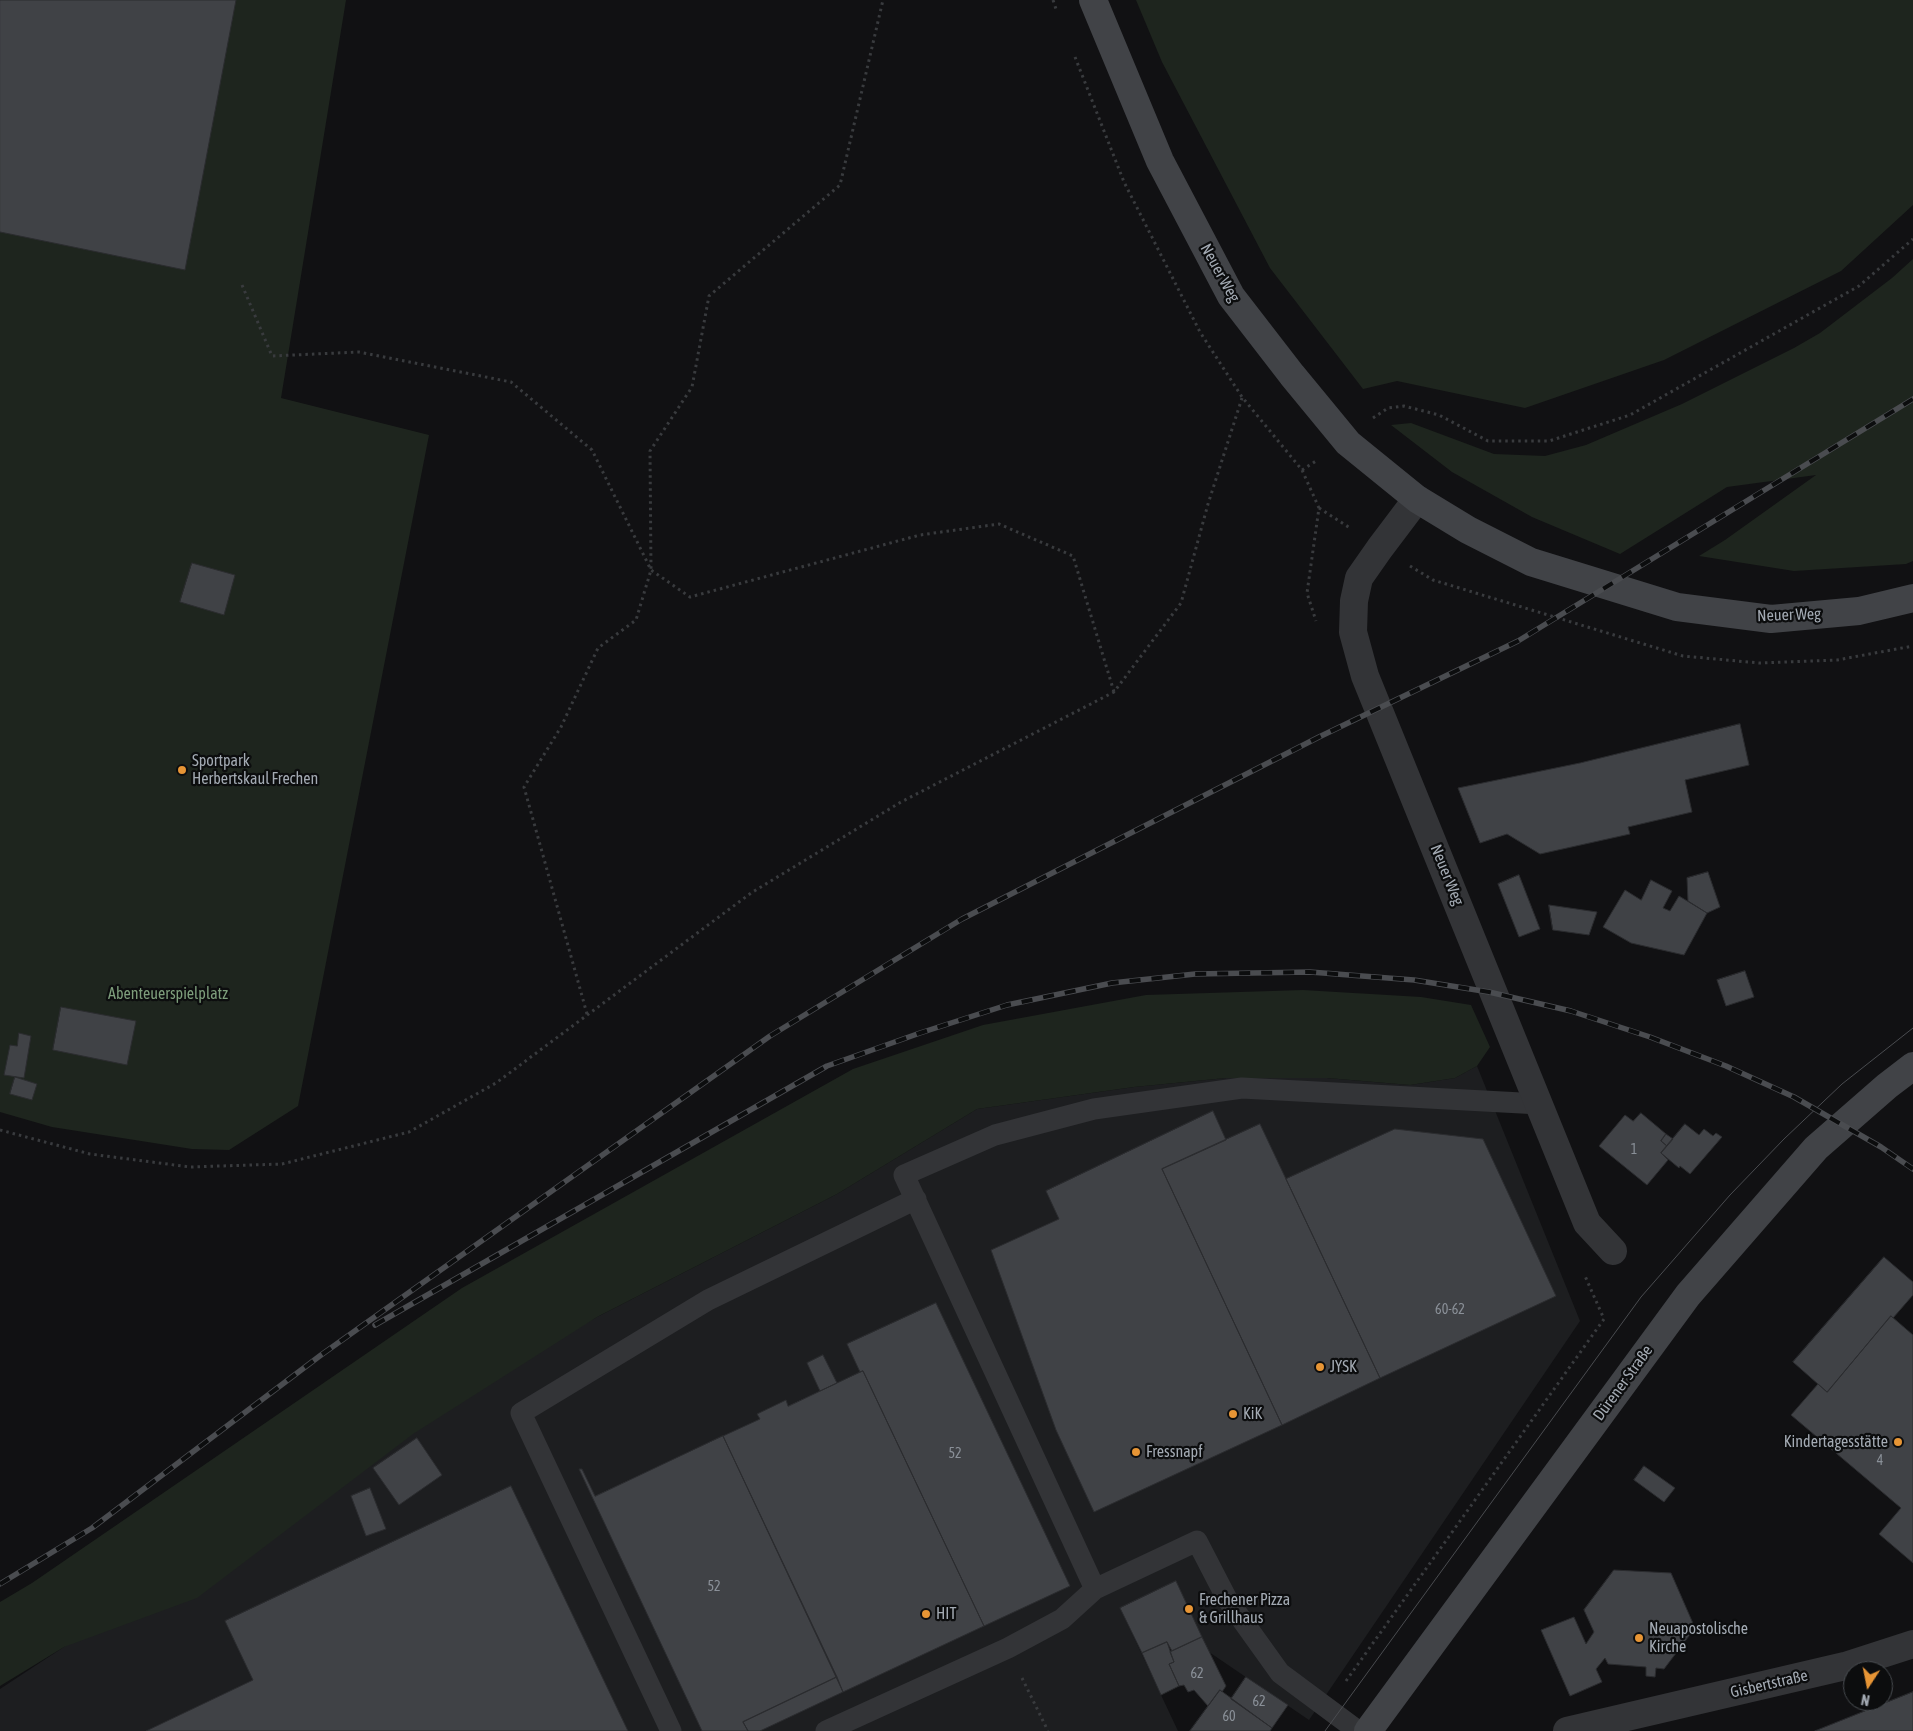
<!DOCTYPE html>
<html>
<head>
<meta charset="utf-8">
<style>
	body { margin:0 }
	#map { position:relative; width:1913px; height:1731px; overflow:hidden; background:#111113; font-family:"Asap Condensed",sans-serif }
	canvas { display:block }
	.north { position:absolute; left:1843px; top:1661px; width:50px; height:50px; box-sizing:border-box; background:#0c0d0e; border:1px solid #484c50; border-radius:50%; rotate:191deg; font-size:14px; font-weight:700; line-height:20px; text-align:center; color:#a3aab3 }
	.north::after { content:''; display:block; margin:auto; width:18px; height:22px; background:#e79535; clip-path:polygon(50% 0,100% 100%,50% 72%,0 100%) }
</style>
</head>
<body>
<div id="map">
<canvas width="1913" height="1731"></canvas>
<div class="north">N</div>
</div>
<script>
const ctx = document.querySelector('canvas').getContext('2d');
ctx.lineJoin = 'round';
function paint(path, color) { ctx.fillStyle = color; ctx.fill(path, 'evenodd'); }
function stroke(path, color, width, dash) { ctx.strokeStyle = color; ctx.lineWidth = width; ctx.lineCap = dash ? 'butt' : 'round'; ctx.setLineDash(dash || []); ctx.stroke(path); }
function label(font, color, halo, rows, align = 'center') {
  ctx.font = font + ' "Asap Condensed",sans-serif'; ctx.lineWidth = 4.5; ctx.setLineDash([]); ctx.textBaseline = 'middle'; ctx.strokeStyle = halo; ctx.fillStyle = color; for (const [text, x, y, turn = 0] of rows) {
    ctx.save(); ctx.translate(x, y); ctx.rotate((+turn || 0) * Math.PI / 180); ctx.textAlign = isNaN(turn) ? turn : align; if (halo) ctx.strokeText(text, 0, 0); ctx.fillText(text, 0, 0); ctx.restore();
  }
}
paint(new Path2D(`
	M1477,1066L1580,1321L1309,1720L1209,1652L1176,1582L1120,1608L1178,1731H0V1689L375,1442L597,1317L837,1194L977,1109L1134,1087L1226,1078H1327L1410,1085L1455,1078Z`), '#1d1e20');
paint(new Path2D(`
	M0,0H346L281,398L429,435L298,1106L229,1150L192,1149L52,1127L0,1112Z
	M1136,0H1913V205L1841,271L1664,360L1525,408L1397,381L1363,389L1270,268L1162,62Z
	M1913,259V561L1906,564L1794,571L1699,556L1725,540L1816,475L1727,487L1620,554L1532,517L1452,472L1391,425L1411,423L1494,454L1545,456L1586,445L1682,404L1794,348L1820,333L1892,278Z
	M1303,990L1421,997L1471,1005L1490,1047L1477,1066L1455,1078L1410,1085L1327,1078H1226L1134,1087L977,1109L837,1194L597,1317L413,1434L197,1598L64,1647L0,1686V1602L32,1583L462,1288L853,1069L983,1025L1146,995Z`), '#1e251e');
const building = new Path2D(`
	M0,0H236L185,270L0,232Z
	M192,563L235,575L224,615L180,602Z
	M1740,724L1749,765L1685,780L1692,812L1628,827L1630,834L1540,854L1507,834L1480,843L1458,788L1580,763Z
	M1708,872L1720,907L1707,913L1688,901L1687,878Z
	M1519,875L1540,929L1519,937L1498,884Z
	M1651,880L1672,891L1663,908L1670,911L1679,896L1707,913L1684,955L1631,943L1603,927L1625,890L1641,900Z
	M1549,905L1597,912L1589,935L1553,930Z
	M1745,971L1754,997L1726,1006L1717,980Z
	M61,1007L136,1021L127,1065L53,1050Z
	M19,1033L31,1036L24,1078L4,1075L10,1045L17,1046Z
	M15,1077L37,1084L32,1100L10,1094Z
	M1213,1111L1226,1140L1162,1169L1282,1425L1094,1512L1056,1430L991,1250L1059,1219L1046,1191Z
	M1641,1113L1666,1134L1661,1141L1667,1146L1661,1153L1668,1160L1647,1185L1599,1146L1625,1115L1633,1121Z
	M1260,1124L1380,1378L1282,1425L1162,1169Z
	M1685,1124L1699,1135L1704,1129L1713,1136L1716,1133L1722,1137L1690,1174L1680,1166L1679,1168L1661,1153Z
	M1395,1129L1483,1139L1556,1296L1380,1378L1286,1179Z
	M1666,1134L1673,1139L1667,1146L1661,1141Z
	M1884,1257L1913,1282V1295L1893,1318L1891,1316L1827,1392L1793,1362Z
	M936,1303L1070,1586L984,1626L863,1371L860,1372L847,1344Z
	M1891,1316L1913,1335V1563L1879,1534L1901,1508L1791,1415L1818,1384L1827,1392Z
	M823,1355L837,1383L820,1391L807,1363Z
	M863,1371L984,1626L843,1692L723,1436L760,1419L757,1414L786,1400L788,1406Z
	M723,1436L837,1677L743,1722L748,1731H702L579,1469H582L595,1496Z
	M417,1438L442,1475L399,1505L373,1468Z
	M1644,1466L1675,1488L1664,1502L1634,1480Z
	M511,1486L628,1731H146L253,1680L225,1621Z
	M370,1488L386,1529L366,1536L351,1496Z
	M1614,1570L1671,1573L1695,1628L1664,1669L1656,1668L1655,1677L1646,1676V1667L1608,1664L1605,1658L1596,1669L1602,1682L1570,1696L1541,1630L1574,1617L1586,1644L1594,1632L1584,1610Z
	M1176,1581L1202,1637L1172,1651L1167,1642L1142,1653L1120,1608Z
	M1202,1637L1226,1686L1222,1692L1220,1690L1208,1706L1194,1690L1188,1692L1184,1685L1179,1686L1169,1664L1174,1662L1170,1652Z
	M1167,1642L1174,1662L1169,1664L1179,1686L1161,1695L1142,1653Z
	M837,1677L843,1692L760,1731H748L743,1722Z
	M1246,1677L1288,1705L1272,1728L1231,1699Z
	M1220,1690L1272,1728L1270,1731H1190Z
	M1913,1692V1731H1815Z`);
paint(building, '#404246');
stroke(building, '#2b2c2f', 1);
stroke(new Path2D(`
	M1053,0L1056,9
	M1075,57L1124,182L1200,332L1242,397L1302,470L1319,508L1307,593L1316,621
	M242,285L272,356L359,352L511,382L592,450L651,570L690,597L920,535L999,524L1073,556L1114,692
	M1373,418L1388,408L1404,406L1439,415L1488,441H1549L1630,415L1859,286L1913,239
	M1302,470L1316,461
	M1319,508L1350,528
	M1410,566L1433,580L1683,656L1759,663L1837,660L1913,646
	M587,1014L524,787L561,727L598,648L636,620L651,570L650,451L692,387L709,296L840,185L883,0
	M0,1130L90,1154L190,1167L282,1164L409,1132L496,1083L751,893L901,802L1114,692L1181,603L1208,504L1242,398
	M1022,1678L1048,1731
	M1346,1681L1604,1319L1585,1276`), '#393b3e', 3, [2.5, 4]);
stroke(new Path2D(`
	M1095,1589L904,1175L995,1135L1094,1109L1242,1088L1540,1104
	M671,1731L521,1413L708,1300L916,1199
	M826,1731L1008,1648L1062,1619L1095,1589L1197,1541L1227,1599L1280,1673L1358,1731`), '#333437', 21);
stroke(new Path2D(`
	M1417,499L1380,548L1359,578L1354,601L1353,632L1365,676L1587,1223L1613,1251
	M1567,1731L1845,1666L1913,1644`), '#333437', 28);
stroke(new Path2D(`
	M1093,0L1160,161L1231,296L1292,375L1348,443L1417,499L1468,530L1531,562L1677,607L1771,619L1859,611L1913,598
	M1368,1731L1688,1295L1816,1148L1887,1086L1913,1066`), '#414347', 28);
stroke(new Path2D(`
	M1325,1731L1641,1297L1730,1195L1784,1139L1842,1084L1913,1028`), '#4a4c50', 1);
const rail = new Path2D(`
	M375,1325L827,1066L920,1033L1007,1005L1112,983L1195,974L1310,972L1414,980L1489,992L1571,1011L1650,1037L1726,1066L1794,1097L1881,1147L1913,1169
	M0,1584L92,1528L321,1355L770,1036L962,919L1319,737L1518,641L1913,399`);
stroke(rail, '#4a4c50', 5.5);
stroke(rail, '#0c0d0e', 4, [11]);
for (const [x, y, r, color] of [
	[182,770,5,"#e79535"],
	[1320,1367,5,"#e79535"],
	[1233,1414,5,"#e79535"],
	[1898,1442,5,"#e79535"],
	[1136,1452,5,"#e79535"],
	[1189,1609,5,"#e79535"],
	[926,1614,5,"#e79535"],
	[1639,1638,5,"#e79535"]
]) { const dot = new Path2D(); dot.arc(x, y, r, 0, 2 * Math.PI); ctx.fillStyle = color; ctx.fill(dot); stroke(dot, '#0c0d0e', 2); }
label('14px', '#8a9098', null, [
	["1",1634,1150],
	["60-62",1450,1310],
	["52",955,1454],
	["4",1880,1461],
	["52",714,1587],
	["62",1197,1674],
	["62",1259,1702],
	["60",1229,1717]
]);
label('16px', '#a3aab3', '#0c0d0e', [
	["Neuer Weg",1220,273,61],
	["Neuer Weg",1789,615,-2],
	["Neuer Weg",1447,875,68],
	["Dürener Straße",1623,1383,-54],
	["Gisbertstraße",1769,1684,-13]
]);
label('16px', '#a3aab3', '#0c0d0e', [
	["Sportpark",192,761],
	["Herbertskaul Frechen",192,779],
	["JYSK",1330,1367],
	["KiK",1243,1414],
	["Kindertagesstätte",1888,1442,"right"],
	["Fressnapf",1146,1452],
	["Frechener Pizza",1199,1600],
	["& Grillhaus",1199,1618],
	["HIT",936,1614],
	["Neuapostolische",1649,1629],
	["Kirche",1649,1647]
], 'left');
label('16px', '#7d9d7b', '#0c0d0e', [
	["Abenteuerspielplatz",168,994]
]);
</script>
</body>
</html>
